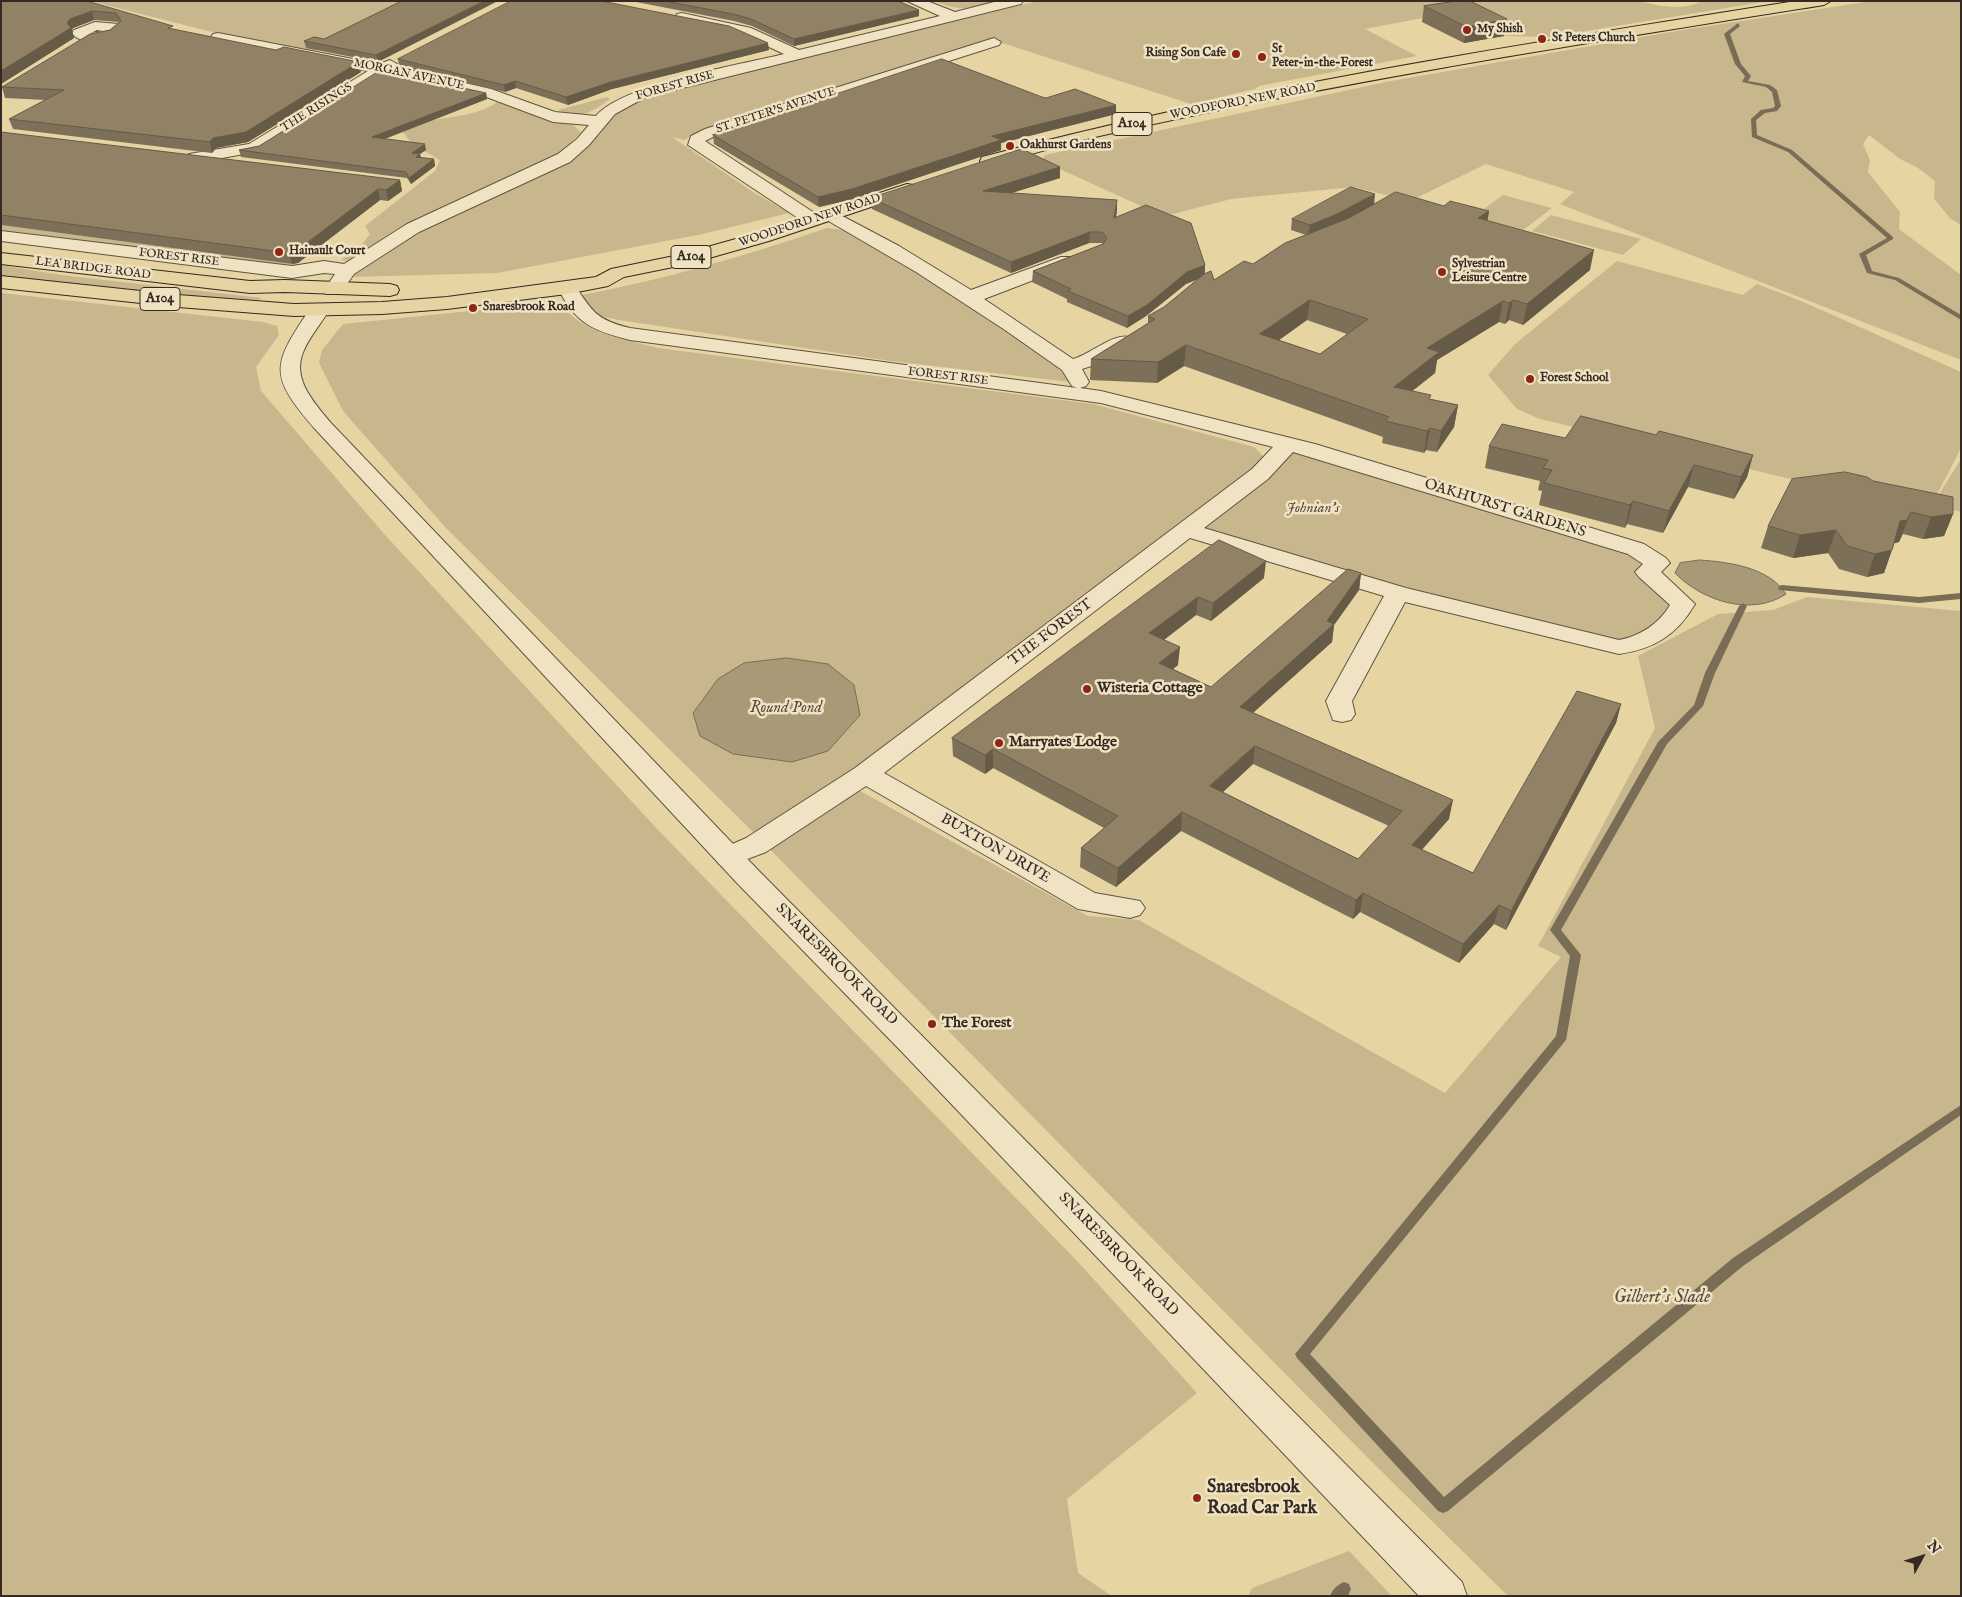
<!DOCTYPE html>
<html>
<head>
<meta charset="utf-8">
<style>
	body { margin:0 }
	#map { position:relative; width:1962px; height:1597px; overflow:hidden; background:#e6d4a3; font-family:"IM FELL English",serif }
	canvas { display:block }
	.frame { position:absolute; inset:0; border:2px solid #342923; pointer-events:none }
	.north { position:absolute; left:1897px; top:1532px; width:50px; height:50px; -webkit-text-stroke:4px #efe3c3; paint-order:stroke; rotate:51deg; font-size:14px; font-weight:700; line-height:20px; text-align:center; color:#342923 }
	.north::after { content:''; display:block; margin:auto; width:18px; height:22px; background:#342923; clip-path:polygon(50% 0,100% 100%,50% 72%,0 100%) }
</style>
</head>
<body>
<div id="map">
<canvas width="1962" height="1597"></canvas>
<div class="frame"></div>
<div class="north">N</div>
</div>
<script>
const ctx = document.querySelector('canvas').getContext('2d');
ctx.lineJoin = 'round';
function paint(path, color) { ctx.fillStyle = color; ctx.fill(path, 'evenodd'); }
function stroke(path, color, width, dash) { ctx.strokeStyle = color; ctx.lineWidth = width; ctx.lineCap = dash ? 'butt' : 'round'; ctx.setLineDash(dash || []); ctx.stroke(path); }
function label(font, color, halo, rows, align = 'center') {
  ctx.font = font + ' "IM FELL English",serif'; ctx.lineWidth = 5; ctx.setLineDash([]); ctx.textBaseline = 'middle'; ctx.strokeStyle = halo; ctx.fillStyle = color; for (const [text, x, y, turn = 0] of rows) {
    ctx.save(); ctx.translate(x, y); ctx.rotate((+turn || 0) * Math.PI / 180); ctx.textAlign = isNaN(turn) ? turn : align; if (halo) ctx.strokeText(text, 0, 0); ctx.fillText(text, 0, 0); ctx.restore();
  }
}
paint(new Path2D(`
	M90,1H418L318,50L309,52L216,33Z
	M934,1H999C969,8 963,13 934,1Z
	M1038,1H1640C1654,6 1688,11 1700,1H1769L1550,37L1506,36L1463,14L1449,13L1365,29L1417,56L1259,86L1255,89L1191,104L990,39L845,85L811,93L787,106L695,134L684,140L672,137L753,192L789,213L698,235L497,273L349,277L424,228L585,149L600,134L614,113L629,103L662,91Z
	M1872,1H1961V225L1950,218L1934,199L1935,181L1918,168L1900,159L1869,135L1863,144L1870,160L1868,172L1900,212L1899,229L1961,275V360L1560,204L1574,192L1486,164L1410,201L1354,187L1231,199L1173,214L1152,211L1042,161L1045,155L1391,81L1682,30Z
	M607,97L610,99C592,112 580,121 558,110Z
	M498,101L545,120L572,124L581,132L565,150L552,158L400,227L349,261L341,260L363,243L370,234L365,226L435,171L440,160L412,144L397,124C422,120 481,118 498,101Z
	M1503,195L1552,208L1523,230L1473,217Z
	M1551,215L1641,239L1623,255L1532,231Z
	M1,225L315,267L313,269L1,236Z
	M827,228L845,230L919,272L1057,366L1070,382L891,361L619,320L594,315L582,295C665,279 746,256 827,228Z
	M1617,261L1743,295L1757,284L1801,301L1961,372V448L1928,512L1540,419L1517,409L1488,375L1515,344Z
	M1,265L61,275L262,298L259,300L189,296L1,276Z
	M1,293L263,322L277,326L279,335L256,367L261,391L386,536L660,832L1078,1262L1197,1393L1067,1499L1078,1573L1112,1596H1Z
	M558,302C586,335 617,337 658,348L1093,404L1254,447L1264,457L1259,469L840,780L1088,916L1139,920L1445,1093L1561,957L1538,946L1655,728L1638,656L1718,614L1773,610L1807,597L1961,611V1596H1508L1369,1459L749,828L445,527L343,411L319,363L322,350L343,324Z
	M1288,444L1636,549L1648,572L1683,604L1675,618L1619,647L1187,530Z
	M1961,459V512L1933,504Z
	M1349,1551L1392,1596H1248L1252,1588Z`), '#c8b78d');
const water = new Path2D(`
	M1700,560C1728,562 1769,567 1786,594C1752,617 1702,601 1675,573L1680,563Z
	M787,658L828,664L854,685L860,715L828,751L792,762L733,754L700,736L693,713L718,679L744,663Z`);
paint(water, '#a99a77');
stroke(water, '#7a6d55', 1);
paint(new Path2D(`
	M1738,23L1740,26L1730,34L1741,64L1751,76L1748,81L1770,85L1777,90L1781,106L1777,111L1765,113L1756,120L1757,135L1792,150L1893,237V239L1866,255L1872,271L1899,278L1961,315V320L1895,280L1867,273L1859,254L1887,238L1788,152L1752,137L1751,119L1761,110L1773,108L1775,106L1772,92L1766,87L1742,82L1745,76L1735,64L1724,34Z
	M1782,585L1919,597L1961,593V599L1919,603L1779,590L1778,588L1779,586Z
	M1743,603L1747,606L1715,673L1703,706L1667,744L1561,930L1581,955L1566,1040L1310,1354L1444,1497L1733,1258L1961,1105V1115L1743,1266L1448,1511L1443,1513L1438,1511L1297,1358L1295,1354L1556,1036L1570,956L1550,930L1658,742L1694,705L1705,673L1739,606Z
	M1344,1582L1349,1584L1351,1589L1348,1596H1330C1333,1589 1337,1585 1344,1582Z`), '#7a6d55');
const minor = new Path2D(`
	M907,1H927L955,12L998,1H1023L1021,4L646,97L615,114L589,145L570,162L419,232L354,274L340,294H326L324,290L335,274L324,273L292,278L1,241V231L292,266L324,261L344,264L407,224L558,154L577,139L589,125L553,122L481,95L384,74L260,151L195,163L189,162L187,158L189,154L249,144L368,71L218,41L211,37L213,34L218,33L379,64L390,60L397,64L395,67L491,89L555,112L596,116C623,84 740,65 784,54L741,34L677,20L675,17L677,14L682,13L751,28L799,50L940,16Z
	M95,22L119,24L122,30C112,43 82,47 72,33L74,30ZM97,30L103,31L91,33Z
	M994,38L1001,42L999,45L717,135L705,141L819,216L822,220L819,224H807L688,145L691,136L705,129Z
	M831,210L899,246L971,290L1061,257H1073L1076,261L1073,265L984,299L1073,359C1091,354 1113,333 1129,337L1132,341L1129,345L1101,363L1082,369L1089,382L1086,386L1080,388L1101,391L1315,444L1644,544L1666,558L1670,563L1661,572L1695,604C1677,635 1654,649 1619,654L1405,602L1352,701L1355,714L1351,720L1342,722L1333,720L1326,701L1384,596L1190,538L884,773L1095,893L1140,901L1145,908L1140,915L1130,918L1078,909L866,786L766,852L729,866L719,864L715,857L719,850L746,838L855,768L1252,469L1273,447L1101,403L630,340C593,331 575,323 558,288L560,284H574C592,311 596,320 630,328L1077,388L1072,386L1062,370L1005,330L916,272L825,219L822,215L825,211ZM1293,452L1628,554L1643,564L1635,572L1639,577L1670,605C1659,624 1640,636 1619,640L1406,588L1204,528L1268,479Z`);
const tertiary = new Path2D(`
	M319,304L326,306L329,310C321,324 310,336 304,350C291,378 313,401 330,422L757,869L1462,1582L1467,1596H1419L901,1051L737,883L316,430C267,374 272,365 312,306Z`);
const primary = new Path2D(`
	M1796,1H1831L1824,5C1580,44 1336,82 1095,137C1059,145 1024,157 988,166L982,165L980,161L982,157C1249,86 1523,44 1796,1Z
	M907,184L913,185L916,189L913,193L769,241L688,264L624,277L608,286L567,294L447,309L382,314L294,316L178,307L1,288V276L178,295L294,304L382,302L447,297L596,277L611,269L679,255L757,233Z
	M1,253L250,281L285,280L390,284L397,286L399,290L397,294L390,296L285,292L250,293L1,264Z`);
stroke(minor, '#605443', 2);
stroke(tertiary, '#605443', 2);
stroke(primary, '#342923', 2);
paint(minor, '#efe3c3');
paint(tertiary, '#efe3c3');
paint(primary, '#e6d4a3');
paint(new Path2D(`
	M1,1H87L173,29L361,72L248,142L216,148L212,153L13,129L9,119L46,100L5,98L2,87L110,30L119,22L94,20L73,28L72,30L74,38L1,84Z
	M402,1L378,62L306,48L304,41L324,39Z
	M631,1H898L919,10V16L794,46L752,26L734,21Z
	M1424,6L1504,36L1464,43L1422,22Z
	M769,50L612,89L568,105L516,88L505,92L399,66L398,59Z
	M486,93L487,99L385,139L426,150L420,154L421,158L434,159L435,166L411,184L407,178L241,157L239,150L259,146Z
	M1116,114L1001,143V150L853,199L819,207L714,144L713,135Z
	M1,132L400,180L402,191L388,201L380,200L298,263L292,264L1,225Z
	M1060,167V178L1011,193L1117,200L1116,217L1205,265V274L1214,280L1253,264L1306,235L1291,230L1292,219L1374,204L1444,206L1489,211L1487,221L1590,270L1523,325L1509,320L1505,324L1499,322L1437,360L1435,373L1412,391L1430,399L1458,405L1454,427L1437,452L1426,450L1424,453L1382,443L1383,437L1184,366L1157,383L1090,380L1091,359L1148,323V316L1164,307L1199,279L1186,284L1146,316L1127,328L1067,302V299L1032,282L1033,271L1103,244L1102,243H1089L1011,273L872,209L871,198ZM1307,320L1347,334L1320,354L1279,340Z
	M1656,435L1753,455L1747,477L1734,499L1688,487L1663,533L1627,524L1625,528L1539,505L1542,491L1538,490L1540,481L1485,468L1489,446L1565,438Z
	M1873,481L1953,514L1944,536L1923,539L1903,534L1899,542L1894,543L1884,573L1867,577L1839,569L1828,553L1793,558L1761,548L1768,526Z
	M1219,540L1264,578L1211,621L1196,615L1164,640L1178,665L1173,669L1211,687L1361,573L1359,590L1334,625L1332,642L1253,713L1449,819L1422,850L1473,873L1621,704L1616,723L1506,930L1494,924L1459,963L1360,912L1353,919L1181,831L1116,887L1080,867L1081,848L1104,828L993,768L985,774L953,756L952,738ZM1253,764L1389,826L1358,859L1223,792Z`), '#7d7058');
paint(new Path2D(`
	M484,1H498L378,62L376,55Z
	M919,10V16L794,46V39Z
	M92,11L94,20L73,28L72,30L74,38L1,84V71L67,23L70,19Z
	M1507,19L1504,36L1464,43L1467,27Z
	M768,43L769,50L612,89L568,105L566,97L611,82Z
	M359,62L361,72L248,142L216,148L212,153L210,142L213,138Z
	M515,81L516,88L505,92L504,85Z
	M486,93L487,99L373,143L372,137Z
	M1116,105V114L1001,143V150L853,199L819,207L818,197L992,136Z
	M425,144L426,150L420,154L421,160L417,164L412,153Z
	M434,159L435,166L411,184L409,178Z
	M1060,167V178L983,202V191Z
	M400,180L402,191L388,201L386,190Z
	M378,189L380,200L298,263L292,264L289,253Z
	M1375,194L1374,205L1333,226L1308,236L1310,225Z
	M1117,200V211L1114,229V218Z
	M1489,211L1486,230L1478,218Z
	M1090,232L1089,243L1011,273V262Z
	M1594,250L1590,270L1523,325L1527,304Z
	M1205,265L1204,276L1186,284L1146,316L1127,328L1128,316L1187,272Z
	M1310,300L1307,320L1258,355L1260,334Z
	M1513,300L1509,320L1505,324L1509,303Z
	M1503,301L1499,322L1437,360L1435,373L1391,408L1394,387L1427,348Z
	M1186,345L1184,366L1157,383L1158,362Z
	M1458,405L1454,427L1437,452L1441,431Z
	M1430,428L1426,450L1424,453L1427,431Z
	M1753,455L1747,477L1734,499L1741,477Z
	M1694,465L1688,487L1663,533L1669,511Z
	M1633,501L1627,524L1625,528L1630,505Z
	M1911,512L1899,542L1892,544L1900,521Z
	M1953,514L1944,536L1923,539L1931,517Z
	M1836,530L1828,553L1793,558L1800,535Z
	M1892,550L1884,573L1867,577L1875,554Z
	M1266,561L1264,578L1211,621L1213,603Z
	M1361,573L1359,590L1334,625L1332,642L1238,726L1240,707L1327,621Z
	M1198,597L1196,615L1148,652L1149,633Z
	M1180,647L1178,665L1158,681L1159,663Z
	M1621,704L1616,723L1506,930L1511,911Z
	M1255,746L1253,764L1209,805L1210,786Z
	M993,749V768L985,774V755Z
	M1453,800L1449,819L1408,864L1412,845Z
	M1182,812L1181,831L1116,887L1118,868Z
	M1363,893L1360,912L1353,919L1356,900Z
	M1499,905L1494,924L1459,963L1463,944Z`), '#665b47');
const building = new Path2D(`
	M1,1H87L173,26L168,28L276,50L284,47L359,62L246,132L213,138L210,142L9,119L64,90L2,87L90,34L110,30L121,21L116,13L92,11L70,19L67,23L71,28L1,71Z
	M402,1H484L376,55L304,41L314,37L324,39Z
	M511,1H601L729,26L768,43L611,82L566,97L515,81L504,85L398,59Z
	M665,1H898L919,10L794,39L751,19L733,14Z
	M1457,1H1470L1507,19L1467,27L1424,6Z
	M942,59L1042,97L1046,98L1075,89L1116,105L992,136L1001,140L852,189L818,197L713,135Z
	M381,70L486,93L372,137L425,144L412,153L420,154L416,157L434,159L409,178L406,172L239,150L259,146Z
	M1,132L400,180L386,190L378,189L295,252L289,253L1,215Z
	M1022,149L1060,167L983,191L1117,200L1114,218L1146,205L1191,223L1205,265L1187,272L1147,305L1128,316L1068,291L1071,289L1033,271L1103,244L1107,238L1102,232H1090L1011,262L871,198Z
	M1351,187L1375,194L1335,215L1310,225L1292,219Z
	M1396,192L1444,206L1450,201L1489,211L1478,218L1594,250L1527,304L1513,300L1509,303L1503,301L1427,348L1439,352L1394,387L1431,395L1429,399L1458,405L1441,431L1430,428L1427,431L1385,421L1389,417L1186,345L1158,362L1091,359L1155,319L1148,316L1164,307L1204,274L1211,271L1214,280L1244,261L1253,264L1285,243L1349,218ZM1310,300L1368,319L1320,354L1260,334Z
	M1581,416L1656,435L1659,431L1753,455L1741,477L1694,465L1669,511L1633,501L1630,505L1544,483L1552,470L1543,468L1548,460L1489,446L1502,424L1565,438Z
	M1845,472L1867,477L1873,481L1953,497V514L1931,517L1911,512L1907,520L1900,521L1892,550L1875,554L1847,546L1836,530L1800,535L1768,526L1792,479Z
	M1219,540L1266,561L1213,603L1198,597L1149,633L1180,647L1159,663L1211,687L1348,569L1361,573L1327,621L1334,624L1240,707L1453,800L1412,845L1473,873L1577,691L1621,704L1511,911L1499,905L1463,944L1363,893L1356,900L1182,812L1118,868L1081,848L1118,816L993,749L985,755L952,738ZM1255,746L1402,811L1358,859L1210,786Z`);
paint(building, '#918266');
stroke(building, '#665b47', 1);
for (const [x, y, r, color] of [
	[1467,30,5,"#8f2418"],
	[1542,39,5,"#8f2418"],
	[1236,54,5,"#8f2418"],
	[1262,57,5,"#8f2418"],
	[1010,146,5,"#8f2418"],
	[279,252,5,"#8f2418"],
	[1442,272,5,"#8f2418"],
	[473,308,5,"#8f2418"],
	[1530,379,5,"#8f2418"],
	[1087,689,5,"#8f2418"],
	[999,743,5,"#8f2418"],
	[932,1024,5,"#8f2418"],
	[1197,1498,5,"#8f2418"]
]) { const dot = new Path2D(); dot.arc(x, y, r, 0, 2 * Math.PI); ctx.fillStyle = color; ctx.fill(dot); stroke(dot, '#efe3c3', 2); }
label('bold 12px', '#342923', '#efe3c3', [
	["My Shish",1477,30],
	["St Peters Church",1552,39],
	["St",1272,50],
	["Peter-in-the-Forest",1272,64],
	["Rising Son Cafe",1226,54,"right"],
	["Oakhurst Gardens",1020,146],
	["Hainault Court",289,252],
	["Sylvestrian",1452,265],
	["Leisure Centre",1452,279],
	["Snaresbrook Road",483,308],
	["Forest School",1540,379]
], 'left');
label('12px', '#342923', '#efe3c3', [
	["MORGAN AVENUE",409,75,12],
	["FOREST RISE",675,86,-16],
	["WOODFORD NEW ROAD",1243,102,-11],
	["THE RISINGS",317,108,-32],
	["ST. PETER'S AVENUE",776,111,-18],
	["WOODFORD NEW ROAD",810,221,-18],
	["FOREST RISE",179,258,7],
	["LEA BRIDGE ROAD",93,269,7],
	["FOREST RISE",948,377,7]
]);
for (const [x, y, w] of [
	[1132,124,40],
	[691,257,40],
	[160,299,40]
]) { const box = new Path2D(); box.roundRect(x - w / 2, y - 11.5, w, 23, 4); ctx.fillStyle = '#efe3c3'; ctx.fill(box); stroke(box, '#342923', 1); }
label('bold 14px', '#342923', null, [
	["A104",1132,124],
	["A104",691,257],
	["A104",160,299]
]);
label('italic 15px', '#594c3e', '#efe3c3', [
	["Johnian's",1313,509]
]);
label('15px', '#342923', '#efe3c3', [
	["OAKHURST GARDENS",1505,509,17],
	["THE FOREST",1051,633,-37],
	["BUXTON DRIVE",995,849,30],
	["SNARESBROOK ROAD",836,965,45],
	["SNARESBROOK ROAD",1118,1255,46]
]);
label('bold 15px', '#342923', '#efe3c3', [
	["Wisteria Cottage",1097,689],
	["Marryates Lodge",1009,743],
	["The Forest",942,1024]
], 'left');
label('italic 16px', '#574b3c', '#efe3c3', [
	["Round Pond",786,709]
]);
label('italic 18px', '#594c3e', '#efe3c3', [
	["Gilbert's Slade",1662,1298]
]);
label('bold 18px', '#342923', '#efe3c3', [
	["Snaresbrook",1207,1488],
	["Road Car Park",1207,1509]
], 'left');
</script>
</body>
</html>
